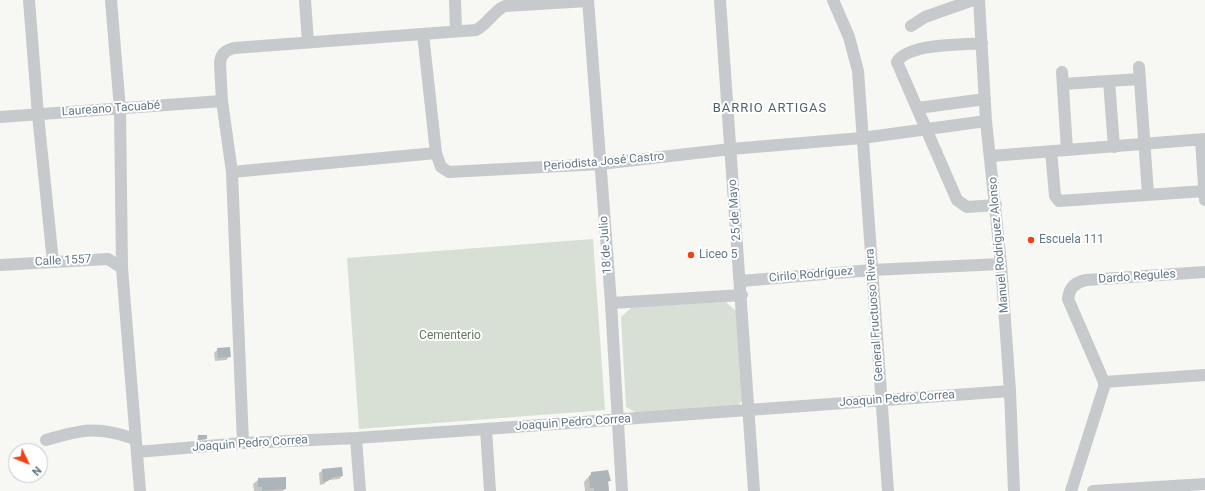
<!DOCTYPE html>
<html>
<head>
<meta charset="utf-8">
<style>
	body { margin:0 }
	#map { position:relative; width:1205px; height:491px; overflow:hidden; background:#f7f7f3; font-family:Roboto,sans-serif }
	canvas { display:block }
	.north { position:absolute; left:8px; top:443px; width:40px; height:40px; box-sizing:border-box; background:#fff; border:1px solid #c1c9cf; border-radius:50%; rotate:133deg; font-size:11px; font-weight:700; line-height:16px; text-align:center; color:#637886 }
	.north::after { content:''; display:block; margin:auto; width:14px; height:18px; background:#f04219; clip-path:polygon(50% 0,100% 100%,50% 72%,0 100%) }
</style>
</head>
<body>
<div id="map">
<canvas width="1205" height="491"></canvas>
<div class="north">N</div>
</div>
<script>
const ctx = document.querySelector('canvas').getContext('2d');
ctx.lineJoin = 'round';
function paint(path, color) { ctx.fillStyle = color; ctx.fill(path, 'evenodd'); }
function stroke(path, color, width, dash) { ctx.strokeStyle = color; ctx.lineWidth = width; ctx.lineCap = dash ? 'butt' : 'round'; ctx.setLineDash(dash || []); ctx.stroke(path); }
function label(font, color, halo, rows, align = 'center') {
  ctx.font = font + ' Roboto,sans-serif'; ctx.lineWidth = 4; ctx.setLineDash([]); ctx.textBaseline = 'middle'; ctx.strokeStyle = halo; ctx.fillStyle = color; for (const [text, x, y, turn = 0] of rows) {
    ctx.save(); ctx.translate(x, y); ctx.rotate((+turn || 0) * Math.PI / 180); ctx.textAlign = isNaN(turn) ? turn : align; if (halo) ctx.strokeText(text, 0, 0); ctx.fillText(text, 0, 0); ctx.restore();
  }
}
paint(new Path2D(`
	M593,239L605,410L359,429L347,258Z
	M726,302L736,311L743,400L735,407L637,413L626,407L621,317L632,307Z`), '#d8dfd4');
paint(new Path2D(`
	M218,349L229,357L226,360L215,361L214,353Z
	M198,436L206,439L197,441Z
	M323,470L342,476L339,479L328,480L324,484L320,485L319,473Z
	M592,473L609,481L608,483L609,491H585L584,482Z
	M259,479L285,489L283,491H254L253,484Z`), '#0003');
paint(new Path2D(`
	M230,347L231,357L218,358L217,348Z
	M198,435H207V439L198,440Z
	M342,467L343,476L333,477L328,481L323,482L322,469Z
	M608,470L611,481H608L609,491H594V488H590L589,476L591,475V472Z
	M286,477V489L262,491V487H258V478Z`), '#acb5ba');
stroke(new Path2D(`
	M29,0L38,115L53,262
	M111,0L120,109L122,268L140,491
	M305,0L308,42
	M455,0L456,31
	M588,0L611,303L622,491
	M720,0L754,491
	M833,0L849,37L858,71L888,491
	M979,0L986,121L1001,264L1010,391L1014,491
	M911,26L925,17L973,0
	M423,34L436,153L441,167L449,172L600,164L731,149L862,138L986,121
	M982,43C961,45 908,43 897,62L957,200L967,207L996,205
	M1139,67L1148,194
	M1062,72L1067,150
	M1109,81L1114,147
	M1063,84L1140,79
	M918,108L985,99
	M0,117L222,101
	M1201,140L1205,200
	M1051,151L1055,196L1059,201L1205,191
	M991,156L1205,139
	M232,172L436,153
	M0,265L108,259L122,268
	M741,281L872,270L1001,264
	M611,303L742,295
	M1104,382L1205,375
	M486,429L490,491
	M356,438L360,491
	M46,440C83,429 98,426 135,439
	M243,443L232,172L222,101L220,64C220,55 225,50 234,48L476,30C488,24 493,11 505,6L588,1
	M137,452L243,443L356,438L486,429L1010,391
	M1071,491L1104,387V382L1068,299C1069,288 1075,282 1086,280L1205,272
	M1093,491L1205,484`), '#c6cacd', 12);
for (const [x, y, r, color] of [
	[1031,240,4,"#f04219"],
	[691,255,4,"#f04219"]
]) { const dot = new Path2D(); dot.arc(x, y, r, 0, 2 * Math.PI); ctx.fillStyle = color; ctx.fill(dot); stroke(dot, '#fff', 1.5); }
label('12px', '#637886', '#fff', [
	["Laureano Tacuabé",111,109,-4],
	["Periodista José Castro",604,162,-5],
	["25 de Mayo",735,210,-94],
	["18 de Julio",606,245,-94],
	["Manuel Rodríguez Alonso",999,245,-95],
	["Calle 1557",63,261,-3],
	["Cirilo Rodríguez",811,275,-5],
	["Dardo Regules",1137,277,-4],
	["General Fructuoso Rivera",875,315,-94],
	["Joaquin Pedro Correa",897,399,-4],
	["Joaquin Pedro Correa",573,423,-4],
	["Joaquin Pedro Correa",250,444,-4]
]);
label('12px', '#637886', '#fff', [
	["Escuela 111",1039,240],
	["Liceo 5",699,255]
], 'left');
label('12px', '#65785f', '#fff', [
	["Cementerio",450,336]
]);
ctx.letterSpacing = '1px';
label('13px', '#52616b', '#fff', [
	["BARRIO ARTIGAS",770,109]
]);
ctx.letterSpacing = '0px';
</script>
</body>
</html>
